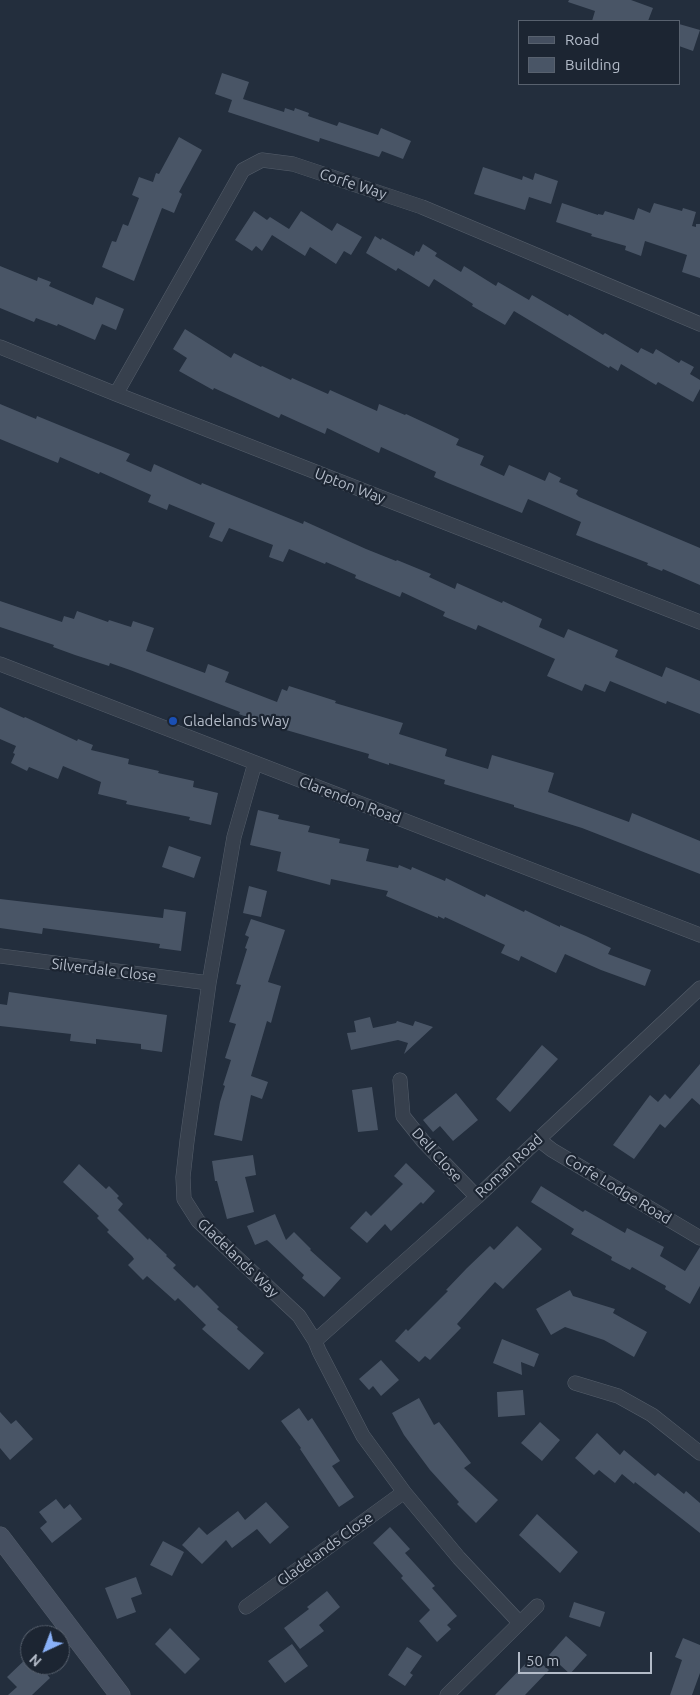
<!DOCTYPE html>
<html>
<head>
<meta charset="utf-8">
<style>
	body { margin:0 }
	#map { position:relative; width:700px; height:1695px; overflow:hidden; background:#232e3d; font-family:Ubuntu,sans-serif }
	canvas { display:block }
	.legend { position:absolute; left:518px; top:20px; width:162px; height:65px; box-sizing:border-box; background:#1c2532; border:1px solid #58616e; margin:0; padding:6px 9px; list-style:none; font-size:15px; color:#b3bbc8 }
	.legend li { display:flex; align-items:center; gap:10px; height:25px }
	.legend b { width:25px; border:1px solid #58616e }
	.north { position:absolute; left:20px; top:1625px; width:50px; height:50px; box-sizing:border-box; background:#1c2532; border:1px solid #58616e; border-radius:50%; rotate:223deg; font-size:14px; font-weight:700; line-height:20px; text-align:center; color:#b3bbc8 }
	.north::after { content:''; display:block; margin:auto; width:18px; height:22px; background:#89b1f8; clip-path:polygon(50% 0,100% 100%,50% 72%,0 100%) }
	.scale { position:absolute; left:518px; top:1652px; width:134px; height:22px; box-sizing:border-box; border:2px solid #b3bbc8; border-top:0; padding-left:6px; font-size:15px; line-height:18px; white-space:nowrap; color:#b3bbc8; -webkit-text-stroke:4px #1c2532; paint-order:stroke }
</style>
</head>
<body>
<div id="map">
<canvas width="700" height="1695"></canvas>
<ul class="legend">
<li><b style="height:6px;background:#454f60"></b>Road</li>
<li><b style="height:14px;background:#495566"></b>Building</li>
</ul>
<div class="north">N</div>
<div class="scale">50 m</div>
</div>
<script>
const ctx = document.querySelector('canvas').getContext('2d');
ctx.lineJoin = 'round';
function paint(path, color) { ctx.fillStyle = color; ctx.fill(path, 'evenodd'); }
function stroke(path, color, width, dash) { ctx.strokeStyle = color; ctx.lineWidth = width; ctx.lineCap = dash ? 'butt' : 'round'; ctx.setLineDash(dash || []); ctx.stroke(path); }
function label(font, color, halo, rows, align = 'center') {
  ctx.font = font + ' Ubuntu,sans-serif'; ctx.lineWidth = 4.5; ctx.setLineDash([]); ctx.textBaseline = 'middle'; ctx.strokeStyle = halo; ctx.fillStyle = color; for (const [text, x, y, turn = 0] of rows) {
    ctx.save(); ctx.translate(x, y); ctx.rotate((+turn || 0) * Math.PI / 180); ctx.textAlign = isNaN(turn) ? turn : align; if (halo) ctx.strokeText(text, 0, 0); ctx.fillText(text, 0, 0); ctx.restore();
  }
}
paint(new Path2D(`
	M569,0H631L653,8L648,21H592L595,11L568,2Z
	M679,24L700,30L693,51L679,46Z
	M222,73L249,82L243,99L284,112L285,108L294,111L295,108L309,113L308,116L337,126L339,122L378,135L381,128L411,141L403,159L382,151L379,157L320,138L319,142L228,112L232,100L215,94Z
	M179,137L202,150L179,192L182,194L174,213L162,208L134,281L102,267L112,241L116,242L123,224L128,226L139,198L132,195L139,177L153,182L156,173L159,174Z
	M483,167L522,180L523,176L533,180L535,173L558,181L551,204L529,197L525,210L474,194Z
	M562,203L598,215V214L603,215L605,211L634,220L638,208L650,213L654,203L682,211L683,208L696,212L692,226L696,227V224H700V278L682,272L687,255L645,241L641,256L625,250L626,246L591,236L592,234L556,222Z
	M254,211L267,220L270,217L289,229L301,211L332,231L337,223L362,237L351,255L344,251L336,264L310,247L305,256L272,235L262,251L256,246L252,251L235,240Z
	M375,236L381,240L382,238L414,256L416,251L419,252L423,244L437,253L435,256L461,272L464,266L496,286L498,282L529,300L532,295L568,316L569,314L603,335L605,333L638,353L641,348L653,354L656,349L679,363L681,360L694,367L690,374L700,380V389L693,402L658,382L656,385L621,364L618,371L610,366L609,368L514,311L505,325L472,306L473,304L434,279L429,287L398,268L396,271L366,253Z
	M0,266L37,281L38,277L51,282L49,286L93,305L96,297L124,309L116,330L102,324L95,340L58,324L57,326L36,318L34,322L0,308Z
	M185,329L231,358L234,353L261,367L262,366L291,380L292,378L328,394L330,390L377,411L379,404L405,415L406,414L434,427L459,439L456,445L484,456L480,465L504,476L509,465L545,481L549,472L561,478L559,482L578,490L576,494L579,497L700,548V585L663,569L662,571L647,565L648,563L576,535L581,522L528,499L522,513L448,483L434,477L436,472L381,447L379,453L327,428L325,434L281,414L279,418L214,388L213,390L179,371L187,358L173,349Z
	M0,404L36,419L37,416L130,454L126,461L151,472L154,464L201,485L202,483L303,524L304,521L366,549L396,561L397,560L431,574L429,577L455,589L457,583L502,603L503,601L542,619L539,627L564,638L568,629L618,650L615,657L662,677L666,667L700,681V714L667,701L666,704L610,681L605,692L585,684L582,691L547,676L555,659L478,625L476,630L443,616L445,612L402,592L400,597L355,578L356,575L326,562L325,564L289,549L283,562L269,557L273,545L229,528L222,542L209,537L215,523L169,504L167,510L148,502L151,495L100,472L99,474L60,457L58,463L0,439Z
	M0,601L62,622L64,616L74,619L77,611L108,622L109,620L131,627L133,621L154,628L146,651L205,673L208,664L229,672L225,682L277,702L282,689L287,691L289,686L336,701L335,703L403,723L399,734L447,749L445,756L488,769L492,755L554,773L548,792L629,822L632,813L700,841V874L582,828L514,807V805L444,784L445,780L389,763V765L368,758L369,754L262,723L239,714L240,712L130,670L110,663L109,666L75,655L53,647L54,645L0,627Z
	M0,707L24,718L25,717L77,741L78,739L93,745L91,750L129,759L128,764L159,771L158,773L194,781L193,787L218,793L211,825L189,820L190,817L126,804L127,801L98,794L101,782L63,766L58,779L29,767L27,771L11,763L15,754L13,753L16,746L0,739Z
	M258,810L279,815L278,819L310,826L308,832L340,839L339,843L369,849L366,861L398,868L399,865L411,870L412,867L445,881L446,878L485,897L486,894L524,912L525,910L560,927V925L586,936L611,948L608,954L651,970L645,986L601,970L565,954L556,973L521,956L519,961L501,953L505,945L445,917L444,919L438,916V918L386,896L388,891L331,879L330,885L277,871L281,852L250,845Z
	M169,846L201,857L194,878L162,867Z
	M249,886L267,891L261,917L243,913Z
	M0,899L163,918L164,909L186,912L181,951L159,948L160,944L43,928L42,934L0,928Z
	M251,919L285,930L268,982L281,986L271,1023L267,1021L251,1076L268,1082L262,1099L251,1095L242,1141L214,1135L220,1102L225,1086L223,1085L231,1060L225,1058L236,1024L229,1022L241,985L236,984L247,949L245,948L249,937L245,935Z
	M9,992L167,1015L162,1052L141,1049V1044L96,1039V1044L70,1041L71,1034L0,1026V1004L7,1005Z
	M370,1017L373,1028L396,1023L397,1021L413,1026L415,1021L433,1027L404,1054L408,1043L398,1040L351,1050L347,1033L356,1032L354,1021Z
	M542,1045L558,1059L510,1112L496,1099Z
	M700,1064V1105L692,1098L665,1128L660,1124L634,1159L613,1145L650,1095L658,1102L665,1094L670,1099Z
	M372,1087L378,1130L358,1132L352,1090Z
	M456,1093L478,1120L453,1141L440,1126L433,1132L423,1120Z
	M253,1155L256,1175L245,1177L254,1212L227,1219L217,1181H215L212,1161Z
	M406,1163L435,1191L423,1204L421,1202L391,1231L385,1224L367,1243L350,1228L366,1211L371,1216L403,1184L394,1176Z
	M79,1164L106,1189L109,1186L119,1196L117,1198L123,1204L118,1210L148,1240L149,1238L167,1255L166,1256L176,1265L173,1268L194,1288L197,1285L219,1307L217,1309L238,1327L237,1329L264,1353L249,1370L202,1329L206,1325L178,1298L175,1301L147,1276L143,1280L128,1265L134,1259L132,1256L107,1232L109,1230L97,1218L99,1216L63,1182Z
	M541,1186L583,1212L585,1210L625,1233L627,1228L664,1247L660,1256L685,1271L700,1247V1286L690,1304L665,1289L666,1286L632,1267L630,1270L611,1260L612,1257L571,1234L574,1229L531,1202Z
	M275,1214L286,1240L294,1232L311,1249L310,1250L341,1278L324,1297L302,1278L304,1275L267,1240L255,1245L247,1226Z
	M517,1226L542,1249L503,1289L495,1282L457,1324L461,1328L430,1360L425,1356L419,1362L395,1341L406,1329L408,1331L448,1291L446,1290L467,1268L490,1246L494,1250Z
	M570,1290L573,1296L615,1309L613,1313L647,1332L634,1357L604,1340L565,1327L551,1335L536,1309Z
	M502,1339L539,1354L534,1367L521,1362L522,1375L493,1363Z
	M381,1360L399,1380L381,1396L373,1386L369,1390L359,1379Z
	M523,1390L525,1415L498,1417L497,1392Z
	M419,1398L434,1425L439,1422L471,1463L464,1468L498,1500L476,1523L457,1504L459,1502L430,1470L404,1435L392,1413Z
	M299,1408L308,1421L312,1418L340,1461L332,1466L354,1497L339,1507L300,1449L301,1448L281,1421Z
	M0,1412L11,1424L16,1420L33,1439L10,1460L0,1448Z
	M540,1422L560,1440L542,1461L521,1443Z
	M597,1433L620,1455L624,1450L655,1476L658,1473L684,1494L686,1491L700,1503V1533L635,1482L634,1484L622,1474L615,1483L599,1470L594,1475L575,1458Z
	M56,1499L64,1509L70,1504L82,1519L52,1543L40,1528L47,1522L39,1512Z
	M266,1502L289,1527L270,1544L257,1529L232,1548L226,1540L202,1564L182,1545L199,1527L207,1535L238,1511L245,1520Z
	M537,1514L578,1552L560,1573L519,1535Z
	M390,1527L410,1549L405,1553L435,1586L432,1588L457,1616L447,1625L451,1629L437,1642L419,1621L430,1610L401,1578L403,1576L373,1543Z
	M163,1541L184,1552L172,1576L150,1565Z
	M136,1577L142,1594L131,1598L136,1612L117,1619L105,1588Z
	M327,1591L340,1607L319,1625L324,1631L300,1649L284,1628L309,1609L307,1607Z
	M574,1602L605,1612L600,1627L569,1617Z
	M170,1628L200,1659L185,1674L155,1644Z
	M566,1636L587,1655L570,1674L549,1655Z
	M683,1638L700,1645V1673L692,1695H670L682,1660L675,1657Z
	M292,1644L308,1666L285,1683L268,1661Z
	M407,1647L422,1656L410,1673L413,1675L405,1686L388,1675Z
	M30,1655V1665H39L50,1678L32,1695H8L17,1687L7,1677Z
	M533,1656L549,1670L525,1695H495Z`), '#495566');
const street = new Path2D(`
	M0,347L116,394L700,622
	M116,394L243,170L262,160L293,164L422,207L700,324
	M0,664L700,935
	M255,763L234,837L209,983L187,1141L183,1177L184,1199L198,1221L299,1316L315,1341L319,1351L363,1436L404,1492L459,1558L519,1622
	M0,956L209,983
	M400,1080L403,1116L423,1141L477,1197
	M538,1139L552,1150L700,1238
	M315,1341L477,1197L700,988
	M575,1383L618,1396L652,1415L700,1453
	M246,1607L404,1492
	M447,1695L537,1606`);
const secondary = new Path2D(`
	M0,1537L120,1695`);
stroke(street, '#555e6b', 15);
stroke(secondary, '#555e6b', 21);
stroke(street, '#37404d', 14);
stroke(secondary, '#454f60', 20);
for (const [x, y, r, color] of [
	[173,721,5,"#1a4fb4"]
]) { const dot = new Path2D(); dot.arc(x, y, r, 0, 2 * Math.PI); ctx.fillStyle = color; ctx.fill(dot); stroke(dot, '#1c2532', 2); }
label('15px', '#b3bbc8', '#1c2532', [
	["Corfe Way",353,184,18],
	["Upton Way",350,486,21],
	["Clarendon Road",350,800,21],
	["Silverdale Close",104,970,7],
	["Dell Close",437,1155,48],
	["Roman Road",509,1166,-43],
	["Corfe Lodge Road",618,1189,31],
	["Gladelands Way",238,1258,44],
	["Gladelands Close",325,1549,-36]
]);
label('15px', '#b3bbc8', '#1c2532', [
	["Gladelands Way",183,721]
], 'left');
</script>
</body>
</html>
